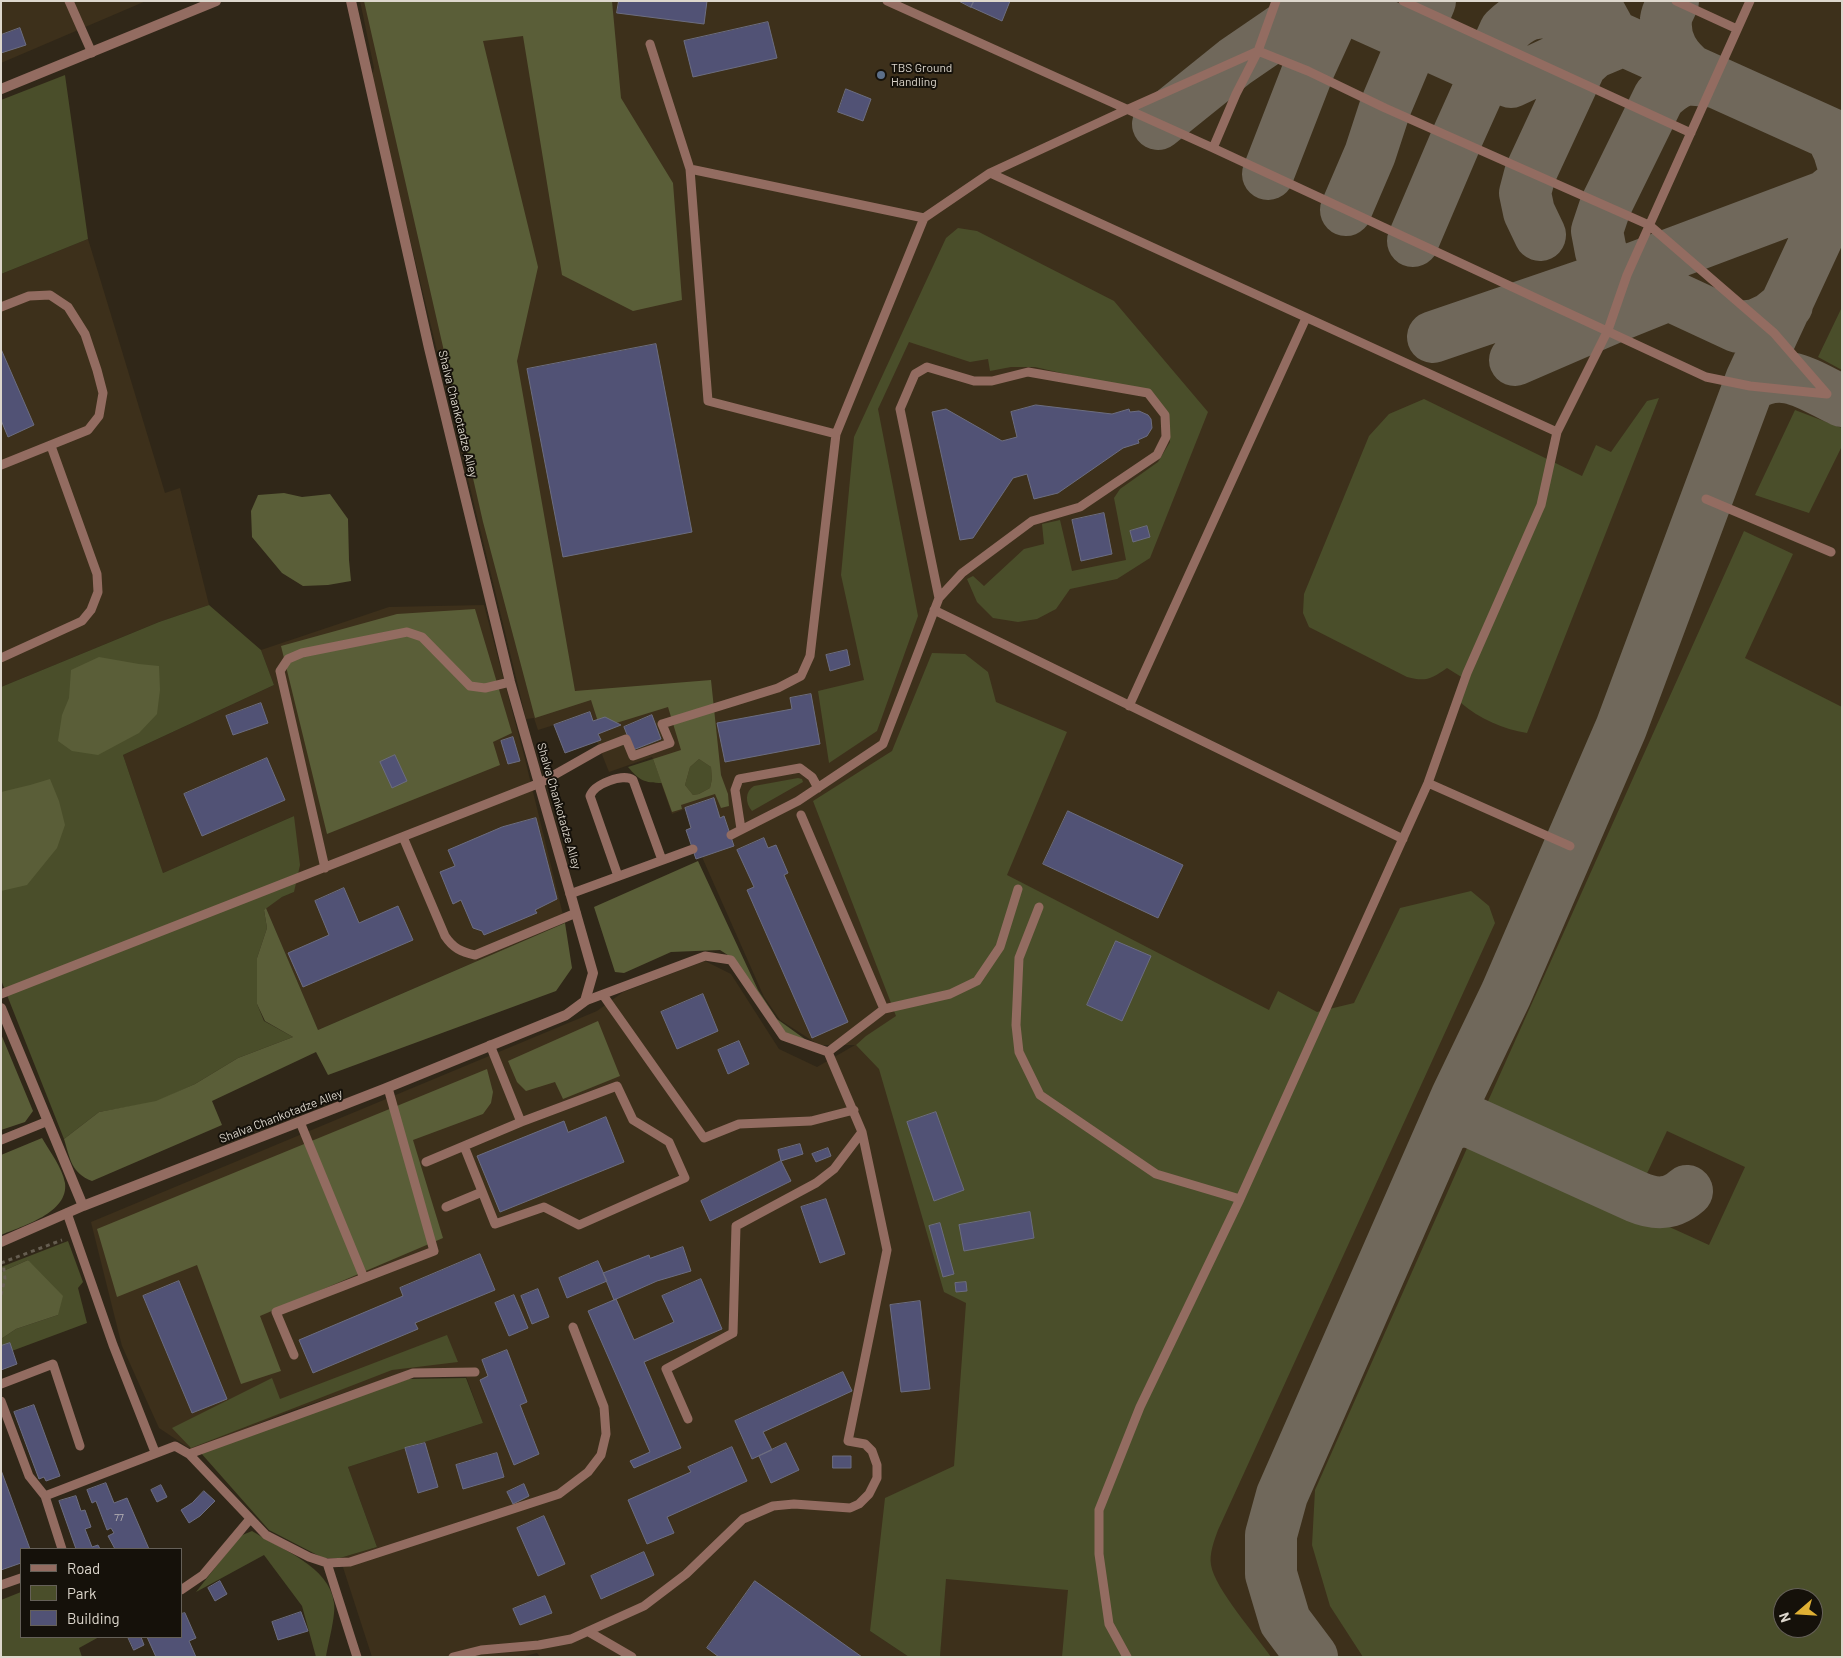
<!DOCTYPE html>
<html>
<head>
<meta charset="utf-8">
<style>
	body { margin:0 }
	#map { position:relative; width:1843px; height:1658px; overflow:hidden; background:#302718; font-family:Barlow,sans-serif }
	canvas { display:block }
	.frame { position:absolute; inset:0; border:2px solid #ddd7cd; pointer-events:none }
	.legend { position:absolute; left:20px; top:1548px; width:162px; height:90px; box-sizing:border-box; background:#15110a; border:1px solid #656058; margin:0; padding:6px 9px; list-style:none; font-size:15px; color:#ddd7cd }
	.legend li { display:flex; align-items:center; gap:10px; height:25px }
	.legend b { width:25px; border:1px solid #656058 }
	.north { position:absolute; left:1773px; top:1588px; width:50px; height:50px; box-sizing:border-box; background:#15110a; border:1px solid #656058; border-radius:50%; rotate:251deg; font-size:14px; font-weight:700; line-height:20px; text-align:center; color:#ddd7cd }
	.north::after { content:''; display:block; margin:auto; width:18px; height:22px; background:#dfb034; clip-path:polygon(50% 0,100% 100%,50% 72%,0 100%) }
</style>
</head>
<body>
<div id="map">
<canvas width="1843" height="1658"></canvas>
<div class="frame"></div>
<ul class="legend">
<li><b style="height:6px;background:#936c61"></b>Road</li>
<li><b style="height:14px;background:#4a4e2a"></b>Park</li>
<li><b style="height:14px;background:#515275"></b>Building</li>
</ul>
<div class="north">N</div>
</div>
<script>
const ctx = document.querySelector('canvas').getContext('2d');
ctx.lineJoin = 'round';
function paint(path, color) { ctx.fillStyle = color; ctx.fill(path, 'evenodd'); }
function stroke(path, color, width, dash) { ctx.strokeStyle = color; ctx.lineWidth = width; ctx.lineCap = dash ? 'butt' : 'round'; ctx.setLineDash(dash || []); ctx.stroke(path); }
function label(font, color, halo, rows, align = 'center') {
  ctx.font = font + ' Barlow,sans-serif'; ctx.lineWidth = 4; ctx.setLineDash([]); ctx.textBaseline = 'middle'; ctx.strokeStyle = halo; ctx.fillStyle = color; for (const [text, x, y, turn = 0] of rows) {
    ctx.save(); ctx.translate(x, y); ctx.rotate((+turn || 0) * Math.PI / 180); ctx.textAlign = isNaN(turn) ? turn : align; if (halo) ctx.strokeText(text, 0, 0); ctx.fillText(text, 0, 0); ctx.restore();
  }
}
paint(new Path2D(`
	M1,1H146L1,63Z
	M360,1H1842V1657H940L945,1579L870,1631L909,1657H540L537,1653L521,1657H372L340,1558L377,1547L348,1467L483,1423L463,1368L411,1370L288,1412L192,1450L159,1428L122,1346L91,1222L597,1011L623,992L705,961L731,974L779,1049L817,1067L855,1045H819L780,1020L764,997L702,857L696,859L686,830L691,828L685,809L672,814L652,757L609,772L597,742L565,753L554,725L538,730L534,718L526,719L371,78L374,68ZM1783,1598H1813V1628H1783Z
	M88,239L165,493L180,488L209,605L159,622L1,687V274Z
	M484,605L525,759L565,923L318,1030L266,908L282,897L294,892V816L163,873L123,755L274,685L261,650L389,607Z`), '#3d301b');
paint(new Path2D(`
	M65,75L88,239L1,274V100Z
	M958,228L977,231L1114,301L1208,412L1150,558L1117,579L1070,589L1056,609L1037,619L1018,622L993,618L977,602L967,579L973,576L984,586L1024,549L1044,544L1042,524L1060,520L1072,571L1126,560L1114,498L1120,489L1158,462L1170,442L1166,413L1148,393L1035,367H1011L990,371L988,359L970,362L909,342L878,409L918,616L877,731L829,763L818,691L864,680L841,575L854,437L946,238Z
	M1842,307V370L1818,357Z
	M1659,398L1527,733C1503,729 1480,719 1461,703V691L1463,678L1447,668C1431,679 1426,682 1407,677L1309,627L1303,613L1304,594L1369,436L1389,414L1424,399L1582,476L1596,445L1611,452L1647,401Z
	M1795,410L1842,428V446L1809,513L1755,495Z
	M1744,531L1793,554L1745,658L1842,707V1657H1363L1330,1606L1312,1545L1315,1490L1472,1137L1709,1245L1745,1167L1667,1131L1643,1182L1484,1110ZM1783,1598H1813V1628H1783Z
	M209,605L261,650L274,685L123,755L163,873L294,816L300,865L294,892L282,897L264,910L267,928L257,958V1004L264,1021L293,1037L238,1058L195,1084L156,1102L99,1112L64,1139L1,980V687L159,622Z
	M932,653L965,654L988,672L996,702L1067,732L1007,875L1269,1010L1278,991L1317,1012L1354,1003L1400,908L1471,891L1489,906L1495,923L1218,1530C1214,1541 1209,1554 1211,1565C1215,1589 1256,1635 1271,1657H1062L1068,1590L946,1579L940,1657H909L870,1631L885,1498L954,1466L966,1303L944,1292L879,1069L856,1045L866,1036L896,1016L813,801L892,751Z
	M653,759L662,783C644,783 639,780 628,767Z
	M699,759L711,767L712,779L710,788L699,794L693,795L685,785L690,767Z
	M798,778L802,779L803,782L752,811C745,803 745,791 754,786Z
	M68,1241L83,1282L78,1288L87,1323L1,1355V1339L16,1329L58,1315L28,1260L1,1272V1267Z
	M447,1335L458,1362L392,1370L191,1448L172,1428L272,1378L280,1399Z
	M466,1378L483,1423L348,1467L377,1547L340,1558H323L269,1530L200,1452L408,1379Z
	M252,1531C280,1549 330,1566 334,1603C336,1616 328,1643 326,1657H316L302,1606L264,1555L196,1592L240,1536Z
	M21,1592V1637H99L79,1648L82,1657H1V1600Z`), '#4a4e2a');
paint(new Path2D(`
	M364,1H612L621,98L673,183L682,300L633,311L562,275L523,36L483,41L538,267L517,361L575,691L711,680L721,775L728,794L729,806L721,808L715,794L681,805L682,809L672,812L653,759L681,750L668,707L600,728L591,700L535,718L483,522ZM699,759L711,767L712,779L710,788L699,794L693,795L685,785L690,767Z
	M284,493L302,497L330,494L348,519L349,560L351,581L328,585L303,586L282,573L252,537L251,511L258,495Z
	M475,609L512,733L493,742L500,765L327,834L281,646L397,614Z
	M99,657L139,664L159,666L160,690L157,714L139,733L98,755L72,751L58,741L62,715L69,698L71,670Z
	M50,779L59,801L65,825L57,848L27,885L1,891V792L30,785Z
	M698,861L758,990L777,1019L809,1042L788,1036L734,959L720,950L671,952L624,973L615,972L594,907Z
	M266,908L318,1030L565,923L572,968L556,991L328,1075L316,1052L212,1101L222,1125L92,1181C71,1173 70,1158 64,1139L99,1112L156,1101L195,1084L238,1058L293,1037L265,1021L257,1004V958L267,928L264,910Z
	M598,1021L620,1076L563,1099L555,1082L526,1091L517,1082L508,1061Z
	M1,1034L33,1111L25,1122L1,1130Z
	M487,1069L493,1092L491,1103L483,1114L413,1140L443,1238L260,1316L281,1371L241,1384L197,1265L117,1297L97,1229Z
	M42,1138C50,1152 62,1167 65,1183C69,1213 22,1226 1,1235V1155Z
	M28,1260L63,1296L58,1315L16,1329L1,1339V1272Z`), '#5a5e38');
stroke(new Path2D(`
	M1331,1L1511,82L1612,35L1601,15
	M1536,1L1831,134L1839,151L1842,161
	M1673,1C1671,7 1666,14 1666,20C1664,43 1676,59 1692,72
	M1158,124L1235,62L1324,1
	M1268,174L1308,71L1340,1
	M1346,210L1370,154L1385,108L1430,1
	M1540,235L1529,212L1525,193L1530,174L1581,64L1593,53L1612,45
	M1413,241L1456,140L1505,31C1524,12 1533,12 1559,12
	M1610,267L1601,252L1597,231L1605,207L1659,97C1681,77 1686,78 1714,82
	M1433,337L1629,270L1826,196L1842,183
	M1515,360L1612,318L1669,295L1738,327L1756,325L1771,318L1787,305
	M1750,386C1783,364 1810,386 1842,401
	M1443,1129L1456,1122L1469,1121L1637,1197C1656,1205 1671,1205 1687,1191
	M1312,1657L1285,1621L1271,1574V1535L1282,1495L1457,1096L1506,994L1621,728L1751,380L1842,184`), '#70685b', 52);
const building = new Path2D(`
	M619,1H707L704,24L617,13Z
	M959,1H974L971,7Z
	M974,1H1010L1002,21L971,7Z
	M768,22L777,58L693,77L684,41Z
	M20,28L26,45L1,53V35Z
	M846,89L871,99L863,121L838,112Z
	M656,344L692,532L563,557L527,369Z
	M1,349L34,425L8,437L1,420Z
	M1036,405L1112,414L1129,409L1130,412L1139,411L1148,415L1151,419L1152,428L1147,436L1138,440L1139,443L1123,448L1058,493L1034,499L1027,474L1013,478L973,538L960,540L932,412L946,409L1002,441L1017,437L1011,412Z
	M1104,513L1112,554L1081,561L1072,520Z
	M1147,526L1150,537L1133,542L1130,531Z
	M847,650L850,665L830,671L826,655Z
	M811,694L820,744L725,762L717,723L792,709L790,698Z
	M261,703L268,723L233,735L226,716Z
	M590,712L593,721L605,717L621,725L598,734L601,740L565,753L554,725Z
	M652,715L661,739L633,750L624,727Z
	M513,737L520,761L508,764L501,741Z
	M395,755L407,781L392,788L380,762Z
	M267,758L285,800L202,836L184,794Z
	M714,798L720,818L724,816L734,846L696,859L686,830L691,828L685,808Z
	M1068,811L1183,865L1158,918L1043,864Z
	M536,818L557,899L535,910L537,913L484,935L482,931L473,928L461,900L453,904L440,872L455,866L448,850L502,827Z
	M764,838L768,848L776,845L788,873L784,875L848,1022L812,1038L747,890L754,887L737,850Z
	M344,888L359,923L398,906L413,940L303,987L288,953L329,935L315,901Z
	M1116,941L1151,956L1122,1021L1087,1005Z
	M703,994L718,1031L677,1049L661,1012Z
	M739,1041L749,1064L728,1074L718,1050Z
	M936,1112L964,1190L934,1201L907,1122Z
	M606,1117L624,1162L500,1212L477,1156L564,1121L568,1132Z
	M800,1144L803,1154L781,1161L778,1150Z
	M828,1148L831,1156L816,1162L812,1154Z
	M781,1161L791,1181L710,1221L701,1201Z
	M826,1199L845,1254L820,1263L801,1207Z
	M1030,1212L1034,1238L964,1251L959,1225Z
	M940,1223L954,1274L943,1277L929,1226Z
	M683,1247L691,1271L657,1281L614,1300L603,1273L649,1255L650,1258Z
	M480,1254L495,1290L415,1323L418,1329L313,1373L299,1340L403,1296L400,1288Z
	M598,1261L607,1281L567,1298L559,1278Z
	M701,1279L722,1329L644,1362L681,1448L634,1468L630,1461L650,1452L588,1311L616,1299L634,1340L674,1322L662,1296Z
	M179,1281L227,1399L192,1413L143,1296Z
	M966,1282L967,1291L956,1292L955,1283Z
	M538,1289L549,1317L532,1324L521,1296Z
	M514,1295L528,1328L509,1336L495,1303Z
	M920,1301L930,1389L901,1392L890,1305Z
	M10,1343L17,1364L1,1370V1346Z
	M507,1350L527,1402L520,1405L539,1454L514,1465L480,1380L488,1376L482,1360Z
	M843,1372L852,1391L763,1432L772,1450L752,1459L735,1421Z
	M34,1405L60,1476L46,1481L44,1477L39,1479L14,1412Z
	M425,1443L438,1487L418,1493L405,1448Z
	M786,1443L799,1470L771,1483L759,1456Z
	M732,1447L747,1481L667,1517L674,1533L647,1544L628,1500L691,1472L688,1467Z
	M497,1453L504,1477L463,1489L456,1465Z
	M833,1456H851V1468H833Z
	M1,1470L30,1549H21V1563L1,1570Z
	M106,1483L114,1503L127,1498L149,1549H115L108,1536L114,1533L111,1528L107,1530L96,1501L92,1503L87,1490Z
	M524,1484L529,1496L513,1504L507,1492Z
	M161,1485L167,1497L157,1502L151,1490Z
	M204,1491L215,1501L200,1516L189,1523L181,1510L192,1503Z
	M76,1496L81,1511L85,1510L91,1527L85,1529L92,1547L98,1545L100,1549H76L59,1501Z
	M544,1516L565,1564L538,1576L517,1528Z
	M644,1552L654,1575L601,1599L591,1576Z
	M220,1581L227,1594L215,1601L208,1588Z
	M755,1581L862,1657H719L707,1648Z
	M545,1596L552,1613L520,1625L513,1609Z
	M301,1612L308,1631L278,1640L272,1622Z
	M185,1613L196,1638L189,1641L196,1657H156L147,1637H181V1614Z
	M128,1637H141L144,1645L134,1650Z`);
paint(building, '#515275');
stroke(building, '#6c6d80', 1);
stroke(new Path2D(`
	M1,1263L62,1240
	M1,1295L5,1279L3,1262`), '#655d50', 3, [4, 4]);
stroke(new Path2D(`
	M69,1L92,53
	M887,1L1213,148
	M1276,1L1258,51L1236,94L1213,148L1706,377L1750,386L1827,394
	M1403,1L1691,133
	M1676,1L1737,29
	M650,44L690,169
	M990,173L1557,432L1608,330L1627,275L1750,1
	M1,307L29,296L50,295L68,307L85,334L97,370L103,393L99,416L88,430L1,465
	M836,434L708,401L690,169L924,218
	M1706,499L1831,552
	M934,610L1403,839
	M1,658L82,621L91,610L98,592L97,574L51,446
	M1129,706L1306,318
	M1428,783L1570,846
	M801,815L884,1009L828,1052
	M741,829L735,790L739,779L800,768L812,777L818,788
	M731,835L798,801L883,744L939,598L900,409L915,374L927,367L974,381H992L1028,372L1148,393L1165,415L1166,437L1157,455L1080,507L1032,521L962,573L939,598
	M403,837L445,936C453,948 461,952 475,955L576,913
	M325,868L280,671L288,659L302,653L407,632L422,637L470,686L485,688L510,682
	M618,876L590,796C594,784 623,773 633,780L662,860
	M570,894L693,849
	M1039,907L1019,958L1016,1025L1019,1052L1040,1095L1156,1174L1240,1199
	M1,994L540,783L600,749L626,739L633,756L670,743L662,724L778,688L801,676L810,656L836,434L924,218L990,173L1126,110L1258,51L1308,71L1385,108L1649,225L1774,333L1827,394
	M603,995L704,1138L739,1124L811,1121L854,1110
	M884,1009L950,994L977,981L1000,947L1018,889
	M300,1122L364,1278L434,1251L388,1088
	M1,1140L48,1121
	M464,1146L495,1224L544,1207L579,1225L685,1178L669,1142L633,1120L617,1086L521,1122L490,1045
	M426,1162L521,1122
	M446,1207L482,1192
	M67,1213L113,1345L155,1452
	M294,1355L276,1312L364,1278
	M1,1384L53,1364L80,1446
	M1,1401L29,1476L45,1496
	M688,1419L666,1369L733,1333L736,1226L816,1183L834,1169L862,1132
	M189,1454L413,1373L475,1372
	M62,1549L45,1496L175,1446L189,1454L266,1535L309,1557L327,1563L350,1562L559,1494L588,1472L601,1455L606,1434L604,1407L573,1327
	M327,1563L357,1657
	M1,1585L21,1578
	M181,1590L203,1575L250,1519
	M589,1632L632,1657
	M453,1657L481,1650L539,1645L571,1639L644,1606L686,1574L743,1519L773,1506L794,1504L850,1508L859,1504L869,1494L877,1478V1465L872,1451L865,1444L848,1441L887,1250L862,1132L828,1052L783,1036L731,960L705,956L585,1001
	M1127,1657L1109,1624L1099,1554V1510L1140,1407L1240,1199L1428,783L1467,673L1541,505L1557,432`), '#936c61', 9);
stroke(new Path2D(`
	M1,89L216,1
	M1,1008L83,1206
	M1,1242L83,1206L384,1089L566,1015L585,1001L593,973L510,682L429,348L351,1`), '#936c61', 10);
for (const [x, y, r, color] of [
	[881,75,5,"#5c6f8a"]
]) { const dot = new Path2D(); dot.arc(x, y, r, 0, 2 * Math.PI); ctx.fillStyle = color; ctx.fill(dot); stroke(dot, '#15110a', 2); }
label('10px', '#bab6b7', null, [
	["77",119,1518]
]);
label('12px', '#ddd7cd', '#15110a', [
	["TBS Ground",891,68],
	["Handling",891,82]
], 'left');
label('12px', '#ddd7cd', '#15110a', [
	["Shalva Chankotadze Alley",458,414,76],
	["Shalva Chankotadze Alley",559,806,74],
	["Shalva Chankotadze Alley",281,1116,-21]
]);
</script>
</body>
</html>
